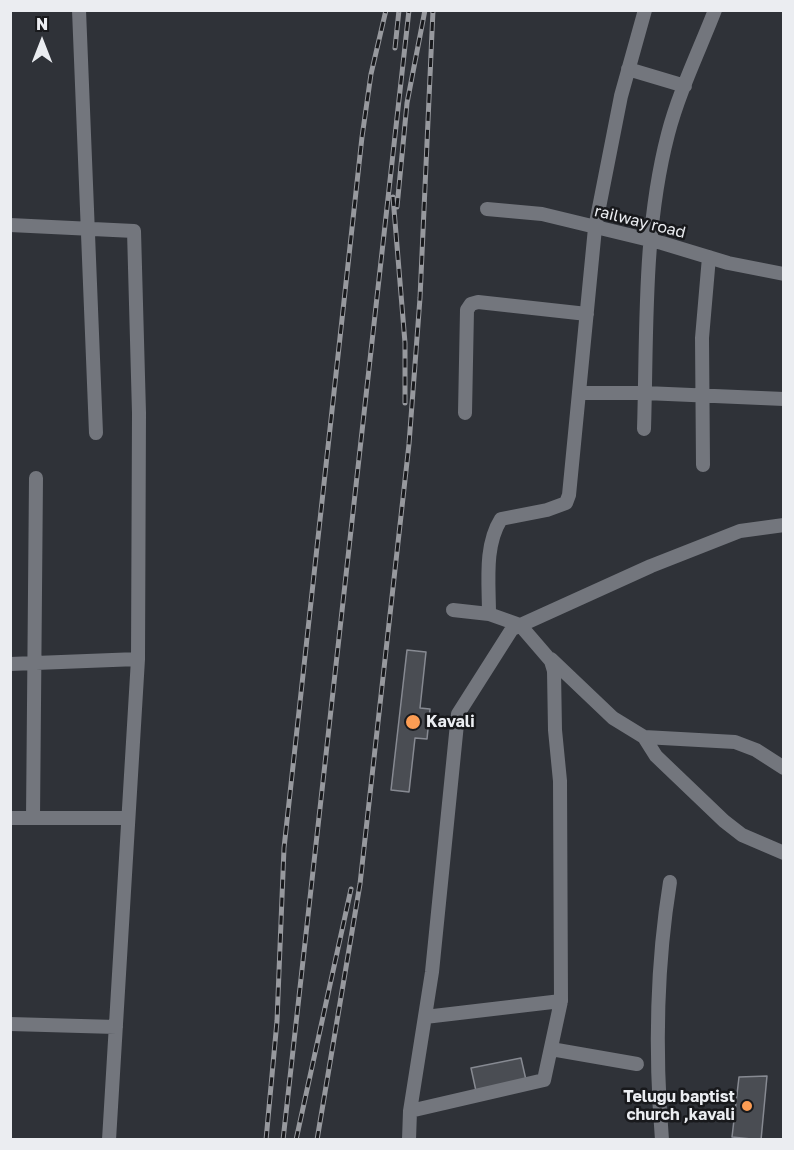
<!DOCTYPE html>
<html>
<head>
<meta charset="utf-8">
<style>
	body { margin:0 }
	#map { position:relative; width:794px; height:1150px; overflow:hidden; background:#2f3238; font-family:"Golos Text",sans-serif }
	canvas { display:block }
	.frame { position:absolute; inset:0; border:12px solid #ebedf1; pointer-events:none }
	.north { position:absolute; left:12px; top:12px; width:60px; height:60px; -webkit-text-stroke:4px #18191c; paint-order:stroke; rotate:0deg; font-size:16px; font-weight:700; line-height:24px; text-align:center; color:#ebedf1 }
	.north::after { content:''; display:block; margin:auto; width:21px; height:27px; background:#ebedf1; clip-path:polygon(50% 0,100% 100%,50% 72%,0 100%) }
</style>
</head>
<body>
<div id="map">
<canvas width="794" height="1150"></canvas>
<div class="frame"></div>
<div class="north">N</div>
</div>
<script>
const ctx = document.querySelector('canvas').getContext('2d');
ctx.lineJoin = 'round';
function paint(path, color) { ctx.fillStyle = color; ctx.fill(path, 'evenodd'); }
function stroke(path, color, width, dash) { ctx.strokeStyle = color; ctx.lineWidth = width; ctx.lineCap = dash ? 'butt' : 'round'; ctx.setLineDash(dash || []); ctx.stroke(path); }
function label(font, color, halo, rows, align = 'center') {
  ctx.font = font + ' "Golos Text",sans-serif'; ctx.lineWidth = 5; ctx.setLineDash([]); ctx.textBaseline = 'middle'; ctx.strokeStyle = halo; ctx.fillStyle = color; for (const [text, x, y, turn = 0] of rows) {
    ctx.save(); ctx.translate(x, y); ctx.rotate((+turn || 0) * Math.PI / 180); ctx.textAlign = isNaN(turn) ? turn : align; if (halo) ctx.strokeText(text, 0, 0); ctx.fillText(text, 0, 0); ctx.restore();
  }
}
const building = new Path2D(`
	M407,650L426,652L420,708L430,709L427,739L415,738L409,792L391,790Z
	M521,1058L526,1080L476,1091L471,1068Z
	M767,1076L761,1140L732,1137L739,1077Z`);
paint(building, '#4a4d53');
stroke(building, '#878a92', 1.5);
stroke(new Path2D(`
	M79,10L96,433
	M628,69L685,86
	M487,209L542,214L662,243L728,263L784,274
	M10,225L134,231L139,413L138,659L109,1140
	M580,393H645L784,399
	M465,413L467,310L471,304L478,302L587,314
	M644,429C647,331 643,230 668,134C679,92 699,51 715,10
	M703,465L702,338L709,257
	M489,614C489,583 484,546 501,519L547,510L566,503L569,495L595,228L621,96L645,10
	M551,659L613,718L644,737L656,756L724,821L742,835L784,853
	M10,664L138,659
	M644,737L735,742L756,750L784,768
	M10,818H126
	M33,818L36,478
	M425,1017L561,1001
	M10,1024L116,1027
	M551,1049L637,1064
	M410,1111L544,1080L561,1001L560,781L555,730L554,671L551,661L520,625L489,614L453,610
	M409,1140L410,1111L432,972L458,714L512,629L651,566L740,531L784,525
	M662,1140C655,1054 656,968 670,882`), '#73767d', 14);
const rail = new Path2D(`
	M395,48L399,10
	M393,197L405,343V403
	M397,207L407,103L425,10
	M266,1140L277,1021L284,848L362,137L371,74L386,10
	M283,1140L409,10
	M296,1140L351,889
	M317,1140L360,884L409,444L420,298L433,10`);
stroke(rail, '#97999e', 5);
stroke(rail, '#18191c', 3, [9]);
for (const [x, y, r, color] of [
	[413,722,8,"#fc9d54"],
	[747,1106,6,"#fc9d54"]
]) { const dot = new Path2D(); dot.arc(x, y, r, 0, 2 * Math.PI); ctx.fillStyle = color; ctx.fill(dot); stroke(dot, '#18191c', 2); }
label('16px', '#ebedf1', '#18191c', [
	["railway road",640,222,14]
]);
label('bold 16px', '#ebedf1', '#18191c', [
	["Kavali",426,722],
	["Telugu baptist",735,1097,"right"],
	["church ,kavali",735,1115,"right"]
], 'left');
</script>
</body>
</html>
